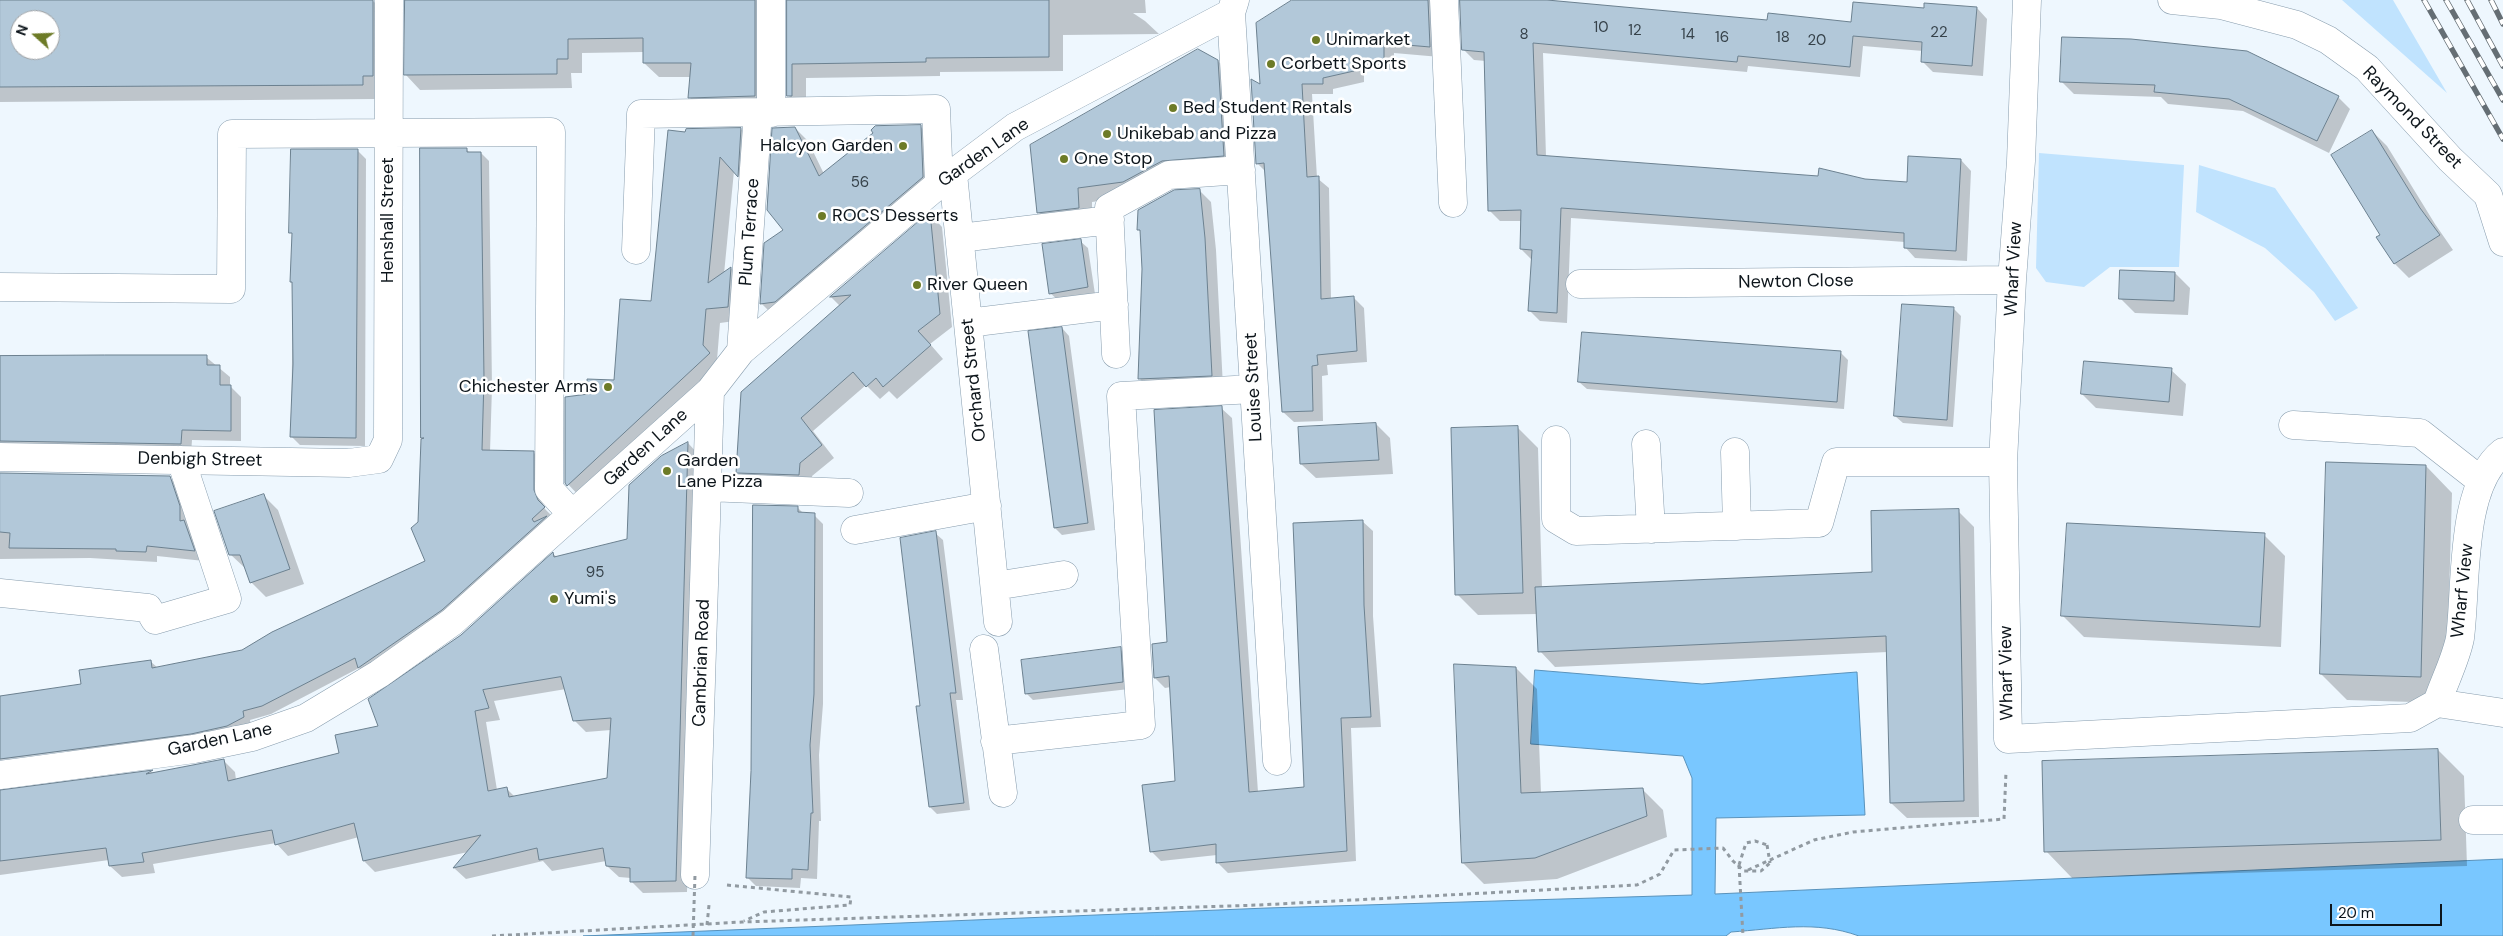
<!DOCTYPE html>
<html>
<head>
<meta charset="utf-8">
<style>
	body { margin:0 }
	#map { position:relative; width:2503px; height:936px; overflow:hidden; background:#eef7fe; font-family:"DM Sans",sans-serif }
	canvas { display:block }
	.north { position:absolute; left:10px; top:10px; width:50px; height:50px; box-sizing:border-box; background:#fff; border:1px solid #9ea1a4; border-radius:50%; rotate:290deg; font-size:14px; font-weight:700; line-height:20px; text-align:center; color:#0d151b }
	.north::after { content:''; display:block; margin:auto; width:18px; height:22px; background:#6d7b27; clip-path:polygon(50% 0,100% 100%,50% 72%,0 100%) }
	.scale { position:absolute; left:2330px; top:904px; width:112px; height:22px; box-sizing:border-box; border:2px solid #0d151b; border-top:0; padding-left:6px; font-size:15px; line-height:18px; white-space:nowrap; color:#0d151b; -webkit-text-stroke:4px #fff; paint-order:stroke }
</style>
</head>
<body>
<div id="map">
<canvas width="2503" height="936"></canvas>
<div class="north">N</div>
<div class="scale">20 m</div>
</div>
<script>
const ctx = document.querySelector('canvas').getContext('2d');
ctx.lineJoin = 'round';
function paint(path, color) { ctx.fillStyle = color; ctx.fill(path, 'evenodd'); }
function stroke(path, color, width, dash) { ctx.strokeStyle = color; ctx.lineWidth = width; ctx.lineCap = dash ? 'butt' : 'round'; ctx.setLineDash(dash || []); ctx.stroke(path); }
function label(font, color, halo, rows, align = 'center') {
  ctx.font = font + ' "DM Sans",sans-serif'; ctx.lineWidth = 5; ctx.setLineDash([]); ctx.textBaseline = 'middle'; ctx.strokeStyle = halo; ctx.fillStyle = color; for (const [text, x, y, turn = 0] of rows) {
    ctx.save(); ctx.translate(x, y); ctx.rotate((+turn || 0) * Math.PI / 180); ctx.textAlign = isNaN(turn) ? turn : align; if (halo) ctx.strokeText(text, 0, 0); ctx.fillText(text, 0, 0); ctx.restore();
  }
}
paint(new Path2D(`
	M2342,0H2393L2447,93Z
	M2039,153L2184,165L2179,267H2110L2084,287L2046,282L2036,268Z
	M2199,165L2275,188L2358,308L2335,321L2314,292L2265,248L2196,212Z`), '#c0e3fe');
const water = new Path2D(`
	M1535,670L1702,684L1857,672L1865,815L1716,818L1715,894L2503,859V936H1859C1815,920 1776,929 1731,932L1726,936H583L1267,908L1692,895V778L1683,756L1531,744Z`);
paint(water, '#79c7ff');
stroke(water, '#5992bb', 1);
paint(new Path2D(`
	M0,0L373,1L388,15L377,99L0,102ZM20,20H50V50H20Z
	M417,0H781L769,111L704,112L689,97L691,77H659L644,63V52L582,53V73H571L572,88L420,90L406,75Z
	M788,0H1145L1146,13H1133L1145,21L1159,34L1063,35V71L940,72V76L806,78V110H802L788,95Z
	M1295,0H1444L1440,57L1394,53V70L1364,68V82L1333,89V94H1312L1317,178L1329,188L1331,299L1353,297L1364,308L1367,362L1327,365L1328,375L1322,376L1323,421L1294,422L1283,412L1266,172L1257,163L1261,86Z
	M1459,0H1545L1769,21L1852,23L1925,9L1977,8L1987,19L1983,76L1933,72L1922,61L1923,51L1863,46L1860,77L1748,66L1747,72L1543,53L1546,157L1908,184L1961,160L1971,171L1967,261L1915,258L1905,247V242L1571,218L1567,323L1540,321L1529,310L1532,260L1521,249L1522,221H1500L1489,210L1486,61L1474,60L1463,49Z
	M2063,38L2338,97L2350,109L2329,153L2243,111L2168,104L2161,97L2074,94L2061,81Z
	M1218,61L1232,76L1237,169L1137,196L1092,202V222L1052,226L1038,212Z
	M920,126L933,139L935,190L774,316L761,303L785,230L795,128L808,141L824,174Z
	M741,129L755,143L751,189L734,171L724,274L731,268L745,282L742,320L720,323L717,360L723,368L582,499L566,482L589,395L615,382L652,302L687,133Z
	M2372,131L2387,146L2435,224L2453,250L2409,278L2395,264L2378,238L2381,235Z
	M466,149L470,153H481L489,161L492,387L490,452H533L541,460V499L545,509L552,516L554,524L367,676L359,668L271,714L250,720L251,725L74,758L67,751L0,760V696L82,685L150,661L158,668L242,651L426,561L419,523L424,440L422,438Z
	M357,150L366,159L365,446L300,445L291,436L293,284L291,282L293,235L291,232Z
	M1199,190L1211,202L1216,250L1223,387L1151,391L1140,379L1144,269L1141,232L1139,230Z
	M930,214L942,227L952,327L930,344L943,359L897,399L889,391L880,399L866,385L813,431L834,458L812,476V488L750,485L737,472L840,306L831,297Z
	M1080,241L1088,248L1095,294L1058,300L1050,293Z
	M2175,273L2190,288L2188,315L2135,313L2120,298Z
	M1954,309L1961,316L1953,427L1903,423L1895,416Z
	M1062,328L1069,336L1095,530L1062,535L1055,528Z
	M1841,353L1848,360L1844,409L1587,389L1579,382Z
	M0,357H206L230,377V386L241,397V441L192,440L191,454L0,457Z
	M2171,370L2186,384L2183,416L2096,408L2082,394Z
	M1221,408L1232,418L1258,792L1305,788L1362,521L1373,531V616L1381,727L1351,728L1356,861L1228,873L1218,863L1217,855L1161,861L1151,851L1176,782L1171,687L1165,688L1155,678L1169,643Z
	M1376,424L1390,438L1393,474L1316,478L1301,464Z
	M1517,427L1538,448L1542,588L1873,573L1958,511L1974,527L1979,817L1907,818L1891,803L1888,652L1555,667L1540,651L1538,614L1478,615L1457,594Z
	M688,443L699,455L687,892L643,893L631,881V878L619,877L607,866L606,861L552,871L543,861L466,879L454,868L468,852L375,872L364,861L359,837L288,856L276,843L153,864L155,873L122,877L110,866L109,860L0,875V792L152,772L155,774L223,760L235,772L236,780L341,754L379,727L462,636L553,554L557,557L629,540ZM566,689L574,720L586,732L611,730L608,779L515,797L506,788L497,790L486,722L500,720L494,701Z
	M2426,466L2452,493L2446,703L2347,700L2321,674Z
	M0,474L169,477L180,488L204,561L157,556V562L90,558L0,559Z
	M264,496L278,510L304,584L266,597L251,582L246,569L230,554Z
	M798,508L804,514L814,515L823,524V704L819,755L821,821H819L817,879L801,878L800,888L756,886L747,877L752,771Z
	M935,533L943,540L963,700H956L970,810L937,814L930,807L922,707Z
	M2264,535L2285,556L2281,647L2084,637L2063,616Z
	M1120,649L1127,656L1129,689L1033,700L1026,693Z
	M1516,668L1537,689L1541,794L1642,789L1663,810L1667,837L1557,879L1484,884L1463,863Z
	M2438,750L2464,776L2467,866L2072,878L2046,851Z`), '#0003');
const building = new Path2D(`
	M0,0H373V76H363V85L0,87ZM20,20H50V50H20Z
	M405,0H755V96L688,98L691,63H643V38L568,39V59H557V74L404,75Z
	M787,0H1049V57L926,58V62L792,64V96H787Z
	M1292,0H1428L1430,47L1384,43V61L1354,58V71L1323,78V84H1302L1307,177L1319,176L1321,299L1354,296L1357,351L1317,355L1318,365L1312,366L1313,411L1282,412L1264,163L1256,164L1251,79L1260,84L1256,23Z
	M1460,0H1547L1767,20L1768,13L1851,22L1853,2L1924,8V3L1977,7L1972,66L1921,62L1922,42L1853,36L1850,67L1738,56L1737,62L1533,43L1537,155L1818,176L1819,168L1865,179L1907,182L1908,156L1961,159L1956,251L1904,248V233L1561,208L1557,313L1528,311L1532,250L1520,249L1521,210L1488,211L1484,52L1462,50Z
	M2062,37L2131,39L2247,51L2339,96L2317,141L2229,99L2154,92L2155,85L2060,82Z
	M1198,49L1218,60L1224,156L1162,161L1123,182L1078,188L1079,208L1037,213L1030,145Z
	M921,125L923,177L775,302L760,304L764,243L783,230L767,210L772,128L795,127L819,176L873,133L871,130L875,126Z
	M741,128L738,177L720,157L708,283L731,267L728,307L706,309L703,345L710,353L567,486L565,483V397L588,394L587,379L614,380L620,299L651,301L668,130L685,132L686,129Z
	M2372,130L2420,208L2440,235L2394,264L2376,237L2380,235L2331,155Z
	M420,148H467V152H481L484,378L482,450L534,451V490L538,500L545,507L532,519L534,522L547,516L442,610L358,668L355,658L262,706L243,711L244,717L227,726L191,734L0,759V696L81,684L79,670L151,660L152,668L242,650L272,632L425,561L411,528L418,522L421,439L424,438H421Z
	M291,149H358L356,438L290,437L293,364L292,282H290L292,233H289Z
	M1200,189L1205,238L1212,376L1138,379L1142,269L1140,230H1137L1138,210L1174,190Z
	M930,212L940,314L918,331L931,345L883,387L876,378L866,387L853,372L801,418L822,445L800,463L799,475L736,473L741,392L851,295L830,297Z
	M1081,239L1088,287L1049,294L1042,244Z
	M2120,270L2175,272L2174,301L2119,299Z
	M1902,304L1954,307L1947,420L1894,416Z
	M1062,327L1088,523L1054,528L1028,331Z
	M1582,332L1841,351L1837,402L1578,382Z
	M105,355H207V365H220V385H231V431L182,430L181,444L0,441V356Z
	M2084,361L2172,368L2169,402L2081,394Z
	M1222,406L1249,792L1304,787L1293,523L1363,520L1364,605L1371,717L1341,718L1347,851L1216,863V844L1150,852L1142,785L1175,781L1169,676L1154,678L1152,644L1167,642L1154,410Z
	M1376,423L1379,460L1300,464L1298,427Z
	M1518,426L1523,593L1455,595L1451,428Z
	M688,442L676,881L630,882V868L606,866L603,848L539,860L537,848L453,868L481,835L363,861L354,823L275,845L272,830L142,853L144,862L109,866L106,848L0,861V790L153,770L146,774L224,759L228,781L339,753L335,735L378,726L368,699L461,635L553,552L554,557L627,539L629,485L661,456ZM561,677L573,721L611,718L607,778L509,797L507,787L488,791L475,711L489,708L483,690Z
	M2326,462L2426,465L2421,677L2320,674Z
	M0,473L170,476L180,506V521L184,520L195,551L147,546L146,552L116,551V549L9,548L10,533L0,532Z
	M264,494L290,569L250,583L240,555H229L214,511Z
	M753,505L798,506V512L815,513L814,694L810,745L813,813H811L808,870L792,869V879L746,878L751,771Z
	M1959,509L1964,801L1890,803L1886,636L1538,652L1535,587L1872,572L1871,511Z
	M2067,523L2265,533L2260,627L2061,616Z
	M936,531L956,693H950L964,803L929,807L916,706H920L900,538Z
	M1121,647L1123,682L1025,694L1021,660Z
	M1454,664L1516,667L1521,793L1643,788L1647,816L1535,858L1462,863Z
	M2438,749L2441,840L2044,852L2042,761Z`);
paint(building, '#b2c8d9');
stroke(building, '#6c8190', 1);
const minor = new Path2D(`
	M771,0V113
	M1444,0L1453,203
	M2027,0L2021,161L2012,280L2003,462L2008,739L2410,718L2437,703C2444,682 2456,659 2460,638C2467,584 2459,487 2503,452
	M2172,0L2221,5L2297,25L2328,40L2367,68L2450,159L2488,195L2503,242
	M1231,13L1277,761
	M953,174L998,622
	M960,238L1110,220
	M636,250L641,114L936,109L939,184
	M1580,284L2012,280
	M0,287L231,289L232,134L551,132L549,489L572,514
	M968,323L1114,305
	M741,351L758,112
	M1116,354L1109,208L1169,175L1241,170
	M2293,425L2420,433L2480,480
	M1556,440V519L1576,531L1819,523L1836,462H2003
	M1646,444L1651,529
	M1735,452L1737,526
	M0,457L349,463L379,459L388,440L389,0
	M707,487L849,493
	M855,530L987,506
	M995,586L1064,575
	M0,593L148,608L155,620L227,599L181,460
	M984,649L1003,793
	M2437,703L2503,713
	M995,741L1141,725L1121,396L1254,389
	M0,775L194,749L252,737L306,718L379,674L452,622L710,391L741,351L939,184L1015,127L1231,13L1235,0
	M2473,820H2503
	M695,875L710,391`);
stroke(minor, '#879cad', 29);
stroke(new Path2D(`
	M1739,865L1746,843L1755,841L1767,845
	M1748,870L1814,840L1853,832L2004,819L2006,772
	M727,885L851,897L850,905L764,912L744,921
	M707,925L709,905
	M492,936L742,922L1259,905L1637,885L1660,874L1674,850L1723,848L1733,861L1744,871H1761L1770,863`), '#919aa1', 3, [4, 4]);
stroke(minor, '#fff', 28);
const rail = new Path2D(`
	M2424,0L2503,139
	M2446,0L2503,100
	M2467,0L2503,66
	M2491,0L2503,24`);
stroke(rail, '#656e74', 5.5);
stroke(rail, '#fff', 4, [11]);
stroke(new Path2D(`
	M1767,845L1770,863
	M1739,865L1743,936
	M693,936L695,875`), '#919aa1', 3, [4, 4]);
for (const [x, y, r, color] of [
	[1316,40,5,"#6d7b27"],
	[1271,64,5,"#6d7b27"],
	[1173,108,5,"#6d7b27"],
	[1107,134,5,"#6d7b27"],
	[903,146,5,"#6d7b27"],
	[1064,159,5,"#6d7b27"],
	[822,216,5,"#6d7b27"],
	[917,285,5,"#6d7b27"],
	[608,387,5,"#6d7b27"],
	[667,471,5,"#6d7b27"],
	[554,599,5,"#6d7b27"]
]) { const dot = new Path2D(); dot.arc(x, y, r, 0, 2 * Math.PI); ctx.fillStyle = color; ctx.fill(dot); stroke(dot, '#fff', 2); }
label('15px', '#36424a', null, [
	["10",1601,28],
	["12",1635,31],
	["22",1939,33],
	["8",1524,35],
	["14",1688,35],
	["16",1722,38],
	["18",1783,38],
	["20",1817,41],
	["56",860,183],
	["95",595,573]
]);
label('18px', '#0d151b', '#fff', [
	["Unimarket",1326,40],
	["Corbett Sports",1281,64],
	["Bed Student Rentals",1183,108],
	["Unikebab and Pizza",1117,134],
	["Halcyon Garden",893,146,"right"],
	["One Stop",1074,159],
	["ROCS Desserts",832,216],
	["River Queen",927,285],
	["Chichester Arms",598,387,"right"],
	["Garden",677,461],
	["Lane Pizza",677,482],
	["Yumi's",564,599]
], 'left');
label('18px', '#0d151b', '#fff', [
	["Raymond Street",2412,118,46],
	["Garden Lane",984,153,-35],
	["Henshall Street",388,220,-90],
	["Plum Terrace",750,232,-86],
	["Wharf View",2014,269,-87],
	["Newton Close",1796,282,-1],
	["Orchard Street",974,380,-96],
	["Louise Street",1254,387,-93],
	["Garden Lane",646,448,-42],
	["Denbigh Street",200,460,1],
	["Wharf View",2463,591,-84],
	["Cambrian Road",702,663,-88],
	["Wharf View",2007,673,-91],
	["Garden Lane",220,740,-12]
]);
</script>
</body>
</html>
